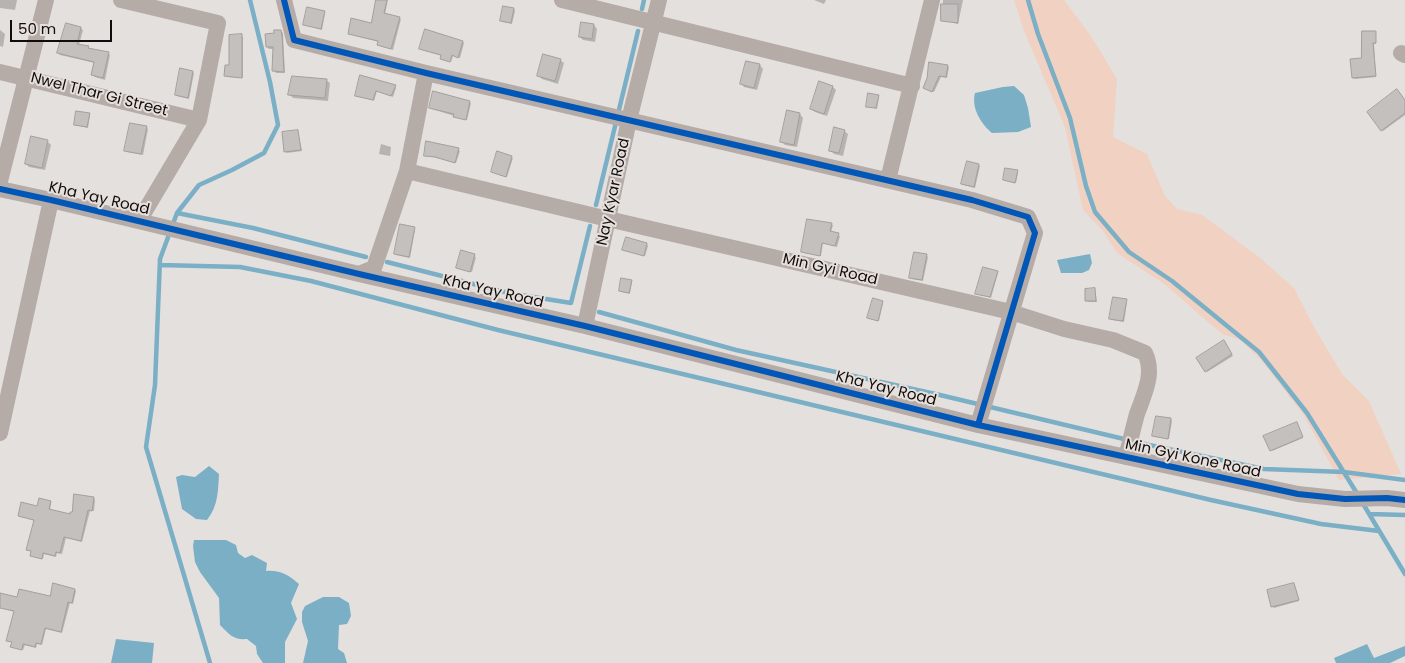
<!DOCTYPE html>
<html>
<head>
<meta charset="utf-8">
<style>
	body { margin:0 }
	#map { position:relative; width:1405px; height:663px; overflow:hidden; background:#e4e0de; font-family:Poppins,sans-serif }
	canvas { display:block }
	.scale { position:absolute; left:10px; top:20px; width:102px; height:22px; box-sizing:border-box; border:2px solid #0f0d0c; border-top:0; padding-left:6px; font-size:15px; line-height:18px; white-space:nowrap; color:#0f0d0c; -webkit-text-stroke:4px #e7dfdb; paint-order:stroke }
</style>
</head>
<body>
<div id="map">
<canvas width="1405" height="663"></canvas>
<div class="scale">50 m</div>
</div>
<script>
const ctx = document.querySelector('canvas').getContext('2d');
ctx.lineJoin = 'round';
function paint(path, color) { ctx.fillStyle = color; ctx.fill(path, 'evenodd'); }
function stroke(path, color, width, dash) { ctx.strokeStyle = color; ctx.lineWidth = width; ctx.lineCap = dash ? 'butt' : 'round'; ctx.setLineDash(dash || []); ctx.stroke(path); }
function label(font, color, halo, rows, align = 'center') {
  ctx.font = font + ' Poppins,sans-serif'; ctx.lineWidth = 4; ctx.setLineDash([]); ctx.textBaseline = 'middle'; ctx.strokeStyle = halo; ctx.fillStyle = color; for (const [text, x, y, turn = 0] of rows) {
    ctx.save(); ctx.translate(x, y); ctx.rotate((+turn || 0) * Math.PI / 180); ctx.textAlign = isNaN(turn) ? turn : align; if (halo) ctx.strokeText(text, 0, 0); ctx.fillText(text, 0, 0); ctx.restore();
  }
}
paint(new Path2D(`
	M1014,0H1064L1091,36L1117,79L1113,137L1147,154L1165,196L1177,209L1202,215L1259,257L1294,288L1314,327L1342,374L1369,401L1401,474L1339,480L1303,414L1261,360L1240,340L1222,334L1163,283L1117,253L1103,231L1083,210L1065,127L1024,31Z`), '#f1d1c1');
paint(new Path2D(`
	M1014,86L1024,95L1028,108L1031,127L1018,132L992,133C981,124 971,108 975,93L1003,87Z
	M1090,254L1092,263L1089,270L1082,273H1061L1057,260Z
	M209,466L219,474C218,492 218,506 207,520L196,519L182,509L176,477L182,475L195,477Z
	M194,540H226L236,545L238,553L245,558L252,555L267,563L266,571C281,570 288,575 299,584L291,603L297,619L285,642V663H263L257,654L256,646L247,639C233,640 230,635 220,625L219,598L200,572L195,562L193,546Z
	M323,597H339L349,603L351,616L347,624L339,625L338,649L344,653L347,663H303L308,641L302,622V612L305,606Z
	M116,639L154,643L152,663H111Z
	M1367,644L1374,658L1405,646V656L1390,663H1336L1334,658Z`), '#7aafc6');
paint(new Path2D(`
	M0,0H17L15,10L0,8Z
	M378,0H388L385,14L401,19L393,50L380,46L379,42L349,34L372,24Z
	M814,0H826L824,4Z
	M943,0H963L958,24L942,20Z
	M514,9L515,11L512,24L503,22L502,21Z
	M324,12L325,13L322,30L305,25Z
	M594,25L597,29L595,42L583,40L580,37Z
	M81,28L83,30L79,45L88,47L90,50L108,53L110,55L105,80L95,77L93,75L95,63L60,55L58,53Z
	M0,30L5,34L3,47L0,46Z
	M281,31L283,33L285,73H276L274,70V49H269L267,47L275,34Z
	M426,31L463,42L464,43L460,58L453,56L451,62L443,60L442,56L422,50L421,49Z
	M1375,32L1376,44H1374L1376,77L1355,79L1353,78Z
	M242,36L243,37V78L227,77L226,75Z
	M560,60L564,63L558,84L542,79L539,76Z
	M747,62L760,65L763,69L757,90L744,87L741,83Z
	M930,63L949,67L947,78L941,77L934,92L925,89Z
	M193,72L194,73L189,99L177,96L176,95Z
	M326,80L330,83L328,101L293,98L289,94Z
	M395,86L396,88L393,97L377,91L374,101L356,95Z
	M833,87L836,90L827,116L815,112L811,109Z
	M878,96L879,97L877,109L869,107L867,106Z
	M1405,101V115L1383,131L1368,113Z
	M469,102L471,103L467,120L432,109Z
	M89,114L90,115L88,128L75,125Z
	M800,114L803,118L797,147L785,145L782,142Z
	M146,127L148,129L143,155L127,152L126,151Z
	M298,131L302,151L287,153L286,152Z
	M844,131L848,134L843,156L834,154L830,150Z
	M47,141L51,145L45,170L29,167L26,164Z
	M381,144L391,147L390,156L379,154Z
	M458,150L460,151L456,163L425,155Z
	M498,152L513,158L507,177L492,172Z
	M979,165L980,166L975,188L964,185L962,184Z
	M1017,172L1018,173L1016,183L1004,180Z
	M831,224L833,225L831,232L840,236L837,247L823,243L821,256L804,253L803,252Z
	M414,228L415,230L410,258L396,255L395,254Z
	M647,244L648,246L645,256L624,250Z
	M462,252L476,257L472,272L459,269Z
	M926,255L928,257L923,281L912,279L911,277Z
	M997,272L998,273L991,298L978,294Z
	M631,281L632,282L630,294L622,292L620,291Z
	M1095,289L1097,302H1088L1086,301Z
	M1126,301L1127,302L1124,322L1112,320L1110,319Z
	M882,302L883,303L879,321L870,319L869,318Z
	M1225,343L1233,356L1207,372L1206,371Z
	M1171,419L1172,421L1169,439L1155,437L1154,436Z
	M1298,425L1303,438L1272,451L1271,450Z
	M94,498L95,500L94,511H90L82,542L66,538L62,554L57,553L56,557L44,554L43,559L32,555V552L28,550L35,521L19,516L50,502L51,503L50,511L70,516Z
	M1294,584L1299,601L1274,608L1272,606Z
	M75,590L76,591L73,604L70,603L62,633L46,629L42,645L37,644L36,648L25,645L23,650L12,646L13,643L8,641L15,612L1,608L0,603L18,599L51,598Z`), '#0003');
stroke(new Path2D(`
	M1028,0L1038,34L1070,118L1086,186L1095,212L1129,252L1172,281L1259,352L1307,413L1358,495
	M642,9L644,0
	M596,205L638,31
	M177,213L253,228L366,257
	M387,262L509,293L571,303L590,226
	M160,265L240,267L311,281L498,330L1211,500L1321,524L1379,531
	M599,312L736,350L940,395L1149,445L1264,469L1344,472L1405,480
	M1362,502L1405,574
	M1369,514L1405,515
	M210,663L146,447L155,385L160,259L177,213L199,185L232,170L264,153L278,125L270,82L250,0`), '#7aafc6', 4.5);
const building = new Path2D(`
	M376,0H387L384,13L400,17L391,49L377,45L378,41L348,34L351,18L371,23Z
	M941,4H958V23L941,21Z
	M503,6L514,8L511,23L500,21Z
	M307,7L325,11L321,29L303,25Z
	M581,22L594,24L592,39L579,37Z
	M66,23L81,27L77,44L89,46L88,48L109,52L103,78L91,75L94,62L57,53Z
	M425,29L463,41L458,58L452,55L450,62L440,59L441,55L419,49Z
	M274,30H281L282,35L284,72L272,71L273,47H266L265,34L274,33Z
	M1362,31H1376V43H1373L1376,76L1352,78L1350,59L1361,58Z
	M242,34V78L224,76L225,65H229V35Z
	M543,54L561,59L555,81L537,76Z
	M746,61L760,64L754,88L740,84Z
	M929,62L948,65L946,77L939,76L932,92L923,88L927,78Z
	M180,68L193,71L188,98L175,95Z
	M360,75L396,85L391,96L376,91L373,100L355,96Z
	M292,76L327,79L325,98L288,95Z
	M819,81L833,86L824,114L810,109Z
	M1397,89L1405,100V113L1381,131L1367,112Z
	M433,91L470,101L466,120L453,117L454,114L429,108Z
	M868,93L879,95L876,108L866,107Z
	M787,110L800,113L794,145L780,142Z
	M76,111L90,113L87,127L74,125Z
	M130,123L147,126L141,154L124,151Z
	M834,127L845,130L839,153L829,151Z
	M298,130L301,150L284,152L282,132Z
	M31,136L48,140L42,168L25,164Z
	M426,141L459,148L455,163L435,157L424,156Z
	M497,151L512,156L506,177L491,172Z
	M967,161L979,164L974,187L961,184Z
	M1005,168L1018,170L1015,183L1003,180Z
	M807,219L832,223L830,231L839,233L835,246L822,243L820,256L801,252Z
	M400,224L415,227L409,257L394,254Z
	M626,237L647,243L644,256L622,250Z
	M461,250L475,254L470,272L456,268Z
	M914,252L927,254L922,280L909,278Z
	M983,267L998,271L990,297L975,294Z
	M621,278L632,280L629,293L619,291Z
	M1095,288L1096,301H1085V289Z
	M1113,297L1127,299L1123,321L1109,319Z
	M873,298L883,301L878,321L867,318Z
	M1224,340L1232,354L1205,372L1196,358Z
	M1156,416L1171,418L1168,439L1152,436Z
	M1297,422L1303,437L1270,451L1263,436Z
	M74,494L94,497L92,511L88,510L81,541L64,537L60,553L56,552L55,556L43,553L42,559L30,556L31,551L26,550L34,520L18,516L21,502L37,506L39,498L51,501L49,509L70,514V512H72Z
	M53,583L75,589L72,603L68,602L61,632L45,628L41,644L36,643L35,647L23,644L22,650L10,647L12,642L6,641L14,611L0,608V593L17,597L19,589L50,596Z
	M1294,583L1299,600L1271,607L1267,590Z`);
paint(building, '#c3c0be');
stroke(building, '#a29f9d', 1);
stroke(new Path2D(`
	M121,0L218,23L199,120L139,221
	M284,0L294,40L426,73L972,200L1028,217L1035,233L978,425
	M562,0L912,86
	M1401,53L1405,55
	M0,72L199,120
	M407,171L608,219L1011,312L1064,329L1113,340L1145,353C1155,374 1144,394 1137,414C1133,428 1130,443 1126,457
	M888,180L932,0
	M0,181L46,0
	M0,189L51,200L359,274L585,326L978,425L1298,494L1345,499L1387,498L1405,500
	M359,274L374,268L407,171L426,73
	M585,326L629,120L659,0
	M0,433L51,200`), '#b5aba7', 16);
stroke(new Path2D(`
	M284,0L294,40L426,73L972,200L1028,217L1035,233L978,425
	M0,189L51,200L359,274L585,326L978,425L1298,494L1345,499L1387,498L1405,500`), '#0057b8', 6);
label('15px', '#0f0d0c', '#e7dfdb', [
	["Nwel Thar Gi Street",99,95,14],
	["Nay Kyar Road",614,192,-78],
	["Kha Yay Road",99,199,13],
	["Min Gyi Road",830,270,13],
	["Kha Yay Road",493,292,13],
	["Kha Yay Road",886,389,14],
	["Min Gyi Kone Road",1193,459,12]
]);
</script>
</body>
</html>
